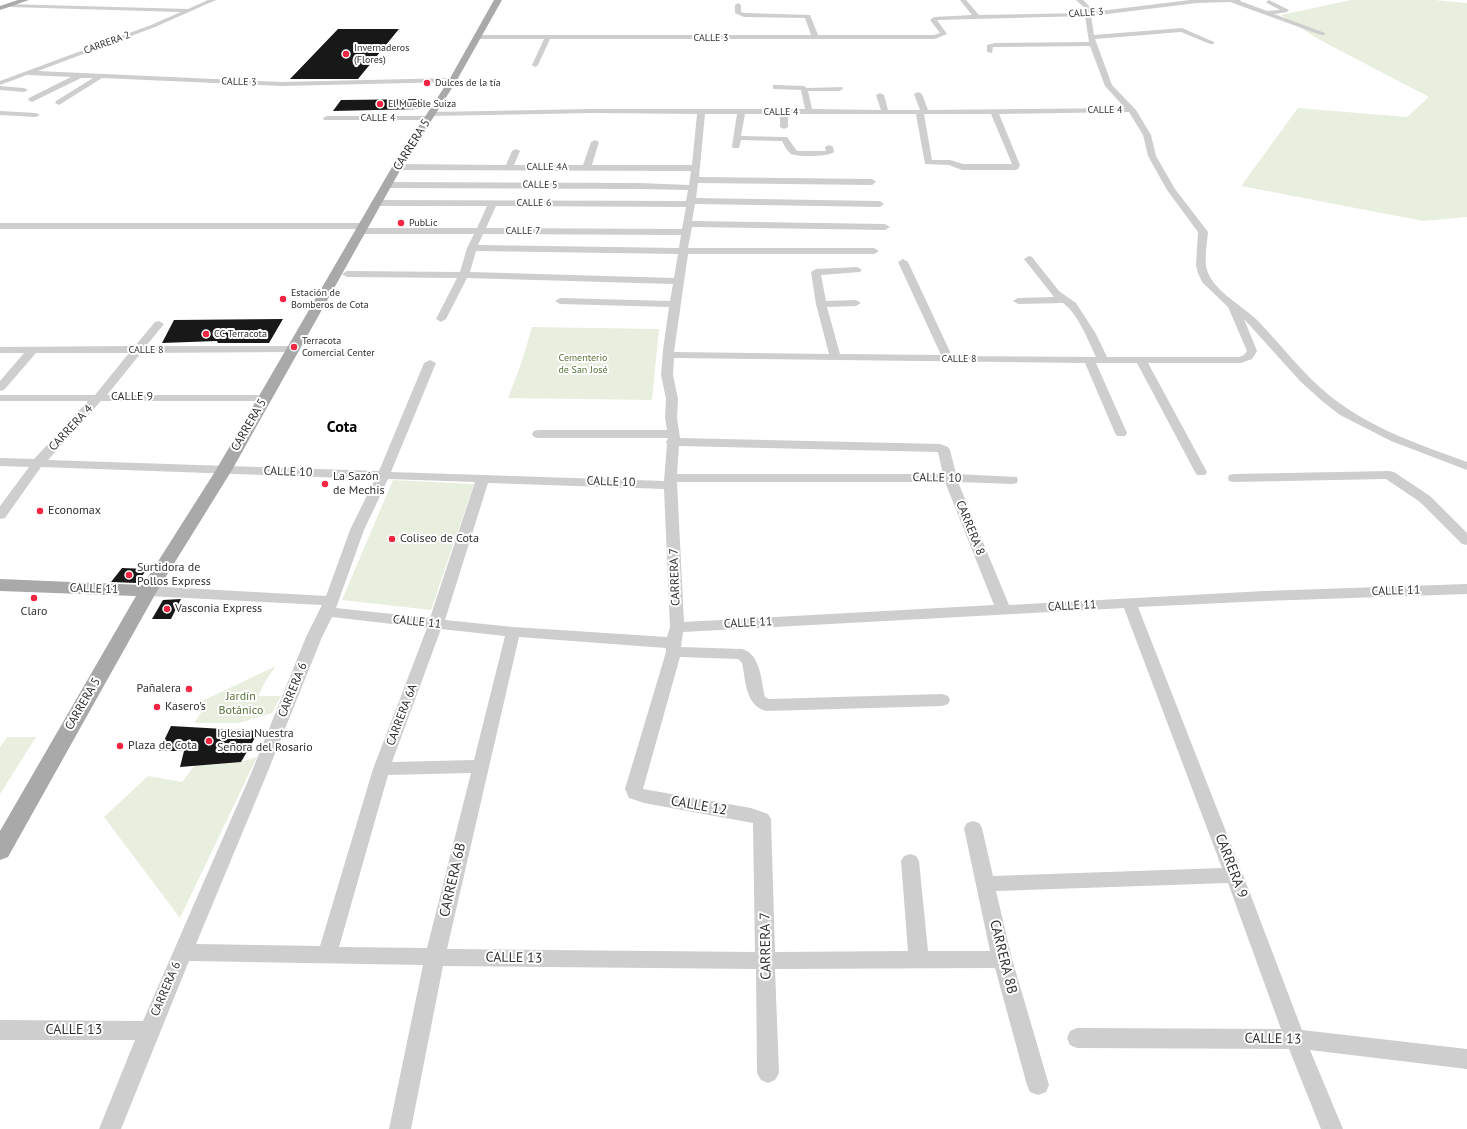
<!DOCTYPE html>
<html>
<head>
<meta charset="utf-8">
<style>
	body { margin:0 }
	canvas { display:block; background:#fff }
</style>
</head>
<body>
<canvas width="1467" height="1129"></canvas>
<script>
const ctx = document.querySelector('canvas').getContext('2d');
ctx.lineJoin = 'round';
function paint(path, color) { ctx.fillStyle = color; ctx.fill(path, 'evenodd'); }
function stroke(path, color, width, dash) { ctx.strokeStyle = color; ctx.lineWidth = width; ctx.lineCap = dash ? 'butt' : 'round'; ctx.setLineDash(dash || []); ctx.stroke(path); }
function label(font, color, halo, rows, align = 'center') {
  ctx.font = font + ' "PT Sans",sans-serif'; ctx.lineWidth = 4; ctx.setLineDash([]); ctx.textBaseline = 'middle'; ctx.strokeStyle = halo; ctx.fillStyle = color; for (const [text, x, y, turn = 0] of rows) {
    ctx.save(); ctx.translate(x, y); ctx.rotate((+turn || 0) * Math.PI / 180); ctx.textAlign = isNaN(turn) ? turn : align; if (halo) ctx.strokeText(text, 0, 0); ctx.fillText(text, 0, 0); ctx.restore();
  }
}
paint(new Path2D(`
	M1351,0H1434L1467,3V217L1423,221L1241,186L1298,108L1407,117L1429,97L1318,39L1281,15Z
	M532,327L659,329L652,400L508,398L522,361Z
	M393,480L474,484L431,610L342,600Z
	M276,666L266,680L258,696H281L272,713L239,723H194L202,711L183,710Z
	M7,737H36L0,794V747Z
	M257,757L180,918L104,817L148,776L182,782L195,765L241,762Z`), '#e8efde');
paint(new Path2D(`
	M338,29H399L358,79H290Z
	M426,99L420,109L333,111L341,100Z
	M283,319L269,343H218L217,341L162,343L174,320Z
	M122,568L147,569L137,583L111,582Z
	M181,599L171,619H152L163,600Z
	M171,726L259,731L241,762L180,767L184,751H159Z`), '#181818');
paint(new Path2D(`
	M208,0H216L155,27L38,71L281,82L453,78L457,80L453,82L281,86L102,78L59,105L55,103L56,101L93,78H81L32,102L28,100L29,98L71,77L27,75L0,85V81L151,25L181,12L9,7L7,6V4L188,9Z
	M960,0H966L979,15L1085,13L1086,9L1076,0H1083L1091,8L1092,12L1190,0H1241L1240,1L1267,11L1280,10L1267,3L1266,2L1269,0L1289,10L1287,12L1274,14L1325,33V35H1321L1230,2L1197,3L1091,16L1094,35L1182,28L1214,42V44H1210L1181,32L1095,39L1112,85L1136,110L1151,135L1156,156L1175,189L1208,232C1207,243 1205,255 1206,265C1209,290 1243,305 1259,322C1283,347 1303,374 1330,396C1370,428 1420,445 1467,462V470L1391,441L1340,415L1322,401L1300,381L1244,319L1257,351L1252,359L1241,363H1148L1207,472L1205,475H1197L1195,472L1137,363H1096L1127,433L1125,436H1117L1115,433L1085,363L674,358L673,375L678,399L677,418L680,438L940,444L948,447L950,450L956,474L1017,477L1018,480L1017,483L1012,484L958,482L1009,605L1264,591L1467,584V594L1264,601L1138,607L1243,875L1302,1030L1467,1049V1069L1310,1050L1343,1129H1321L1289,1049L1077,1048L1070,1045L1067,1038L1070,1031L1077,1028L1281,1029L1228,883L996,891L1012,959L1049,1085L1046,1092L1038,1095L1030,1092L1027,1085L995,968L775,969L779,1073L775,1080L768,1083L761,1080L757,1073L756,969L443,966L411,1129H389L423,965L189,961L121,1129H99L135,1040H0V1020L143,1021L250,776L306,637L322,605L148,596L143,594L141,591L143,588L148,586L326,596L350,530L375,479L41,467L5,518L0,519V506L29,467L0,466V458L34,459L88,401H0V395H95L129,353H36L4,390L0,391V381L24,353H0V347L135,346L155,322L159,321L164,324L146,346H292L297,349L292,352L141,353L107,395H265L269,396L271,398L269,400L265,401H101L48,460L379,471L424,363L430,360L436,363L391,472L664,481L667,444L666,442L668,438H538L534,437L532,434L534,431L538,430H667L665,418L666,399L661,375L663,350L669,307L560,304L555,301L560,298L670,301L673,284L467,278L446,319L441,322L436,319L457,278L347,277L342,274L347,271L460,272L467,248L474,234H360L355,231L358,229H0V223H364L369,226L366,228H477L487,206H377L373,203L377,200L686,201L688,190L639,189L387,188L383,185L387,182L639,183L689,185L691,171L397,170L393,167L397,164L506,165L512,151L516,149L520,151L514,165H583L591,142L595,140L599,142L592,165H692L697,114L594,113L431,116L433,118L429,120H324L323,118L327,116H429L427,114L431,112L594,109H805L801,90L773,89V85H776L804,86L807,88L842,87L843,89L839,91H808L812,109L881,110L876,95L880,93L884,95L888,110H920L914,94L918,92L922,94L928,110L1125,108L1105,86L1090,46L995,47H993L992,53L987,52V45L995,43L1089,42L1085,16L937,20L947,34L935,39H550L538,65L535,67L532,65L544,39H477L474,37L477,35H811L805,18L744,17L735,13V5L738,3L741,5V12L745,13L810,15L818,35H934L940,33L930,20L934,17L972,15ZM1129,112L1143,135L1148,156L1167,190L1198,232L1196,265L1198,273L1202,282L1228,307L1247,351L1244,355L1239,357H1107L1096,334L1076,303L1059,291L1032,257L1029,256L1024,259L1054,297L1018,298L1013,301L1018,304L1063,303C1078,314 1088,340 1096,357L952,356L908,262L903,259L898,262L941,355L840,354L827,307L856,306L861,303L856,300L826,301L821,275L860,272L862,270L857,267L816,269L811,272L816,304L829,354L674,352L688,254H874L879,251L874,248H688L692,227L885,230L890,227L885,224L692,221L695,204L880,207L884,204L880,201L696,198L698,183L872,185L876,182L872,179L699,177L705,114H737L732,146L733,148H739L741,140L782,141C784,145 787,151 791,154C798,157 829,157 834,152L833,147L829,145L825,147L826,151H797L787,137H784L741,136L745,114H780V127L784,129L788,127V114H916L925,164L949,165L962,170H1015L1018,169L1020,165L999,114ZM924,114H991L1012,164H963L950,160H932ZM496,206L686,207L682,229L486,228ZM483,234L681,235L679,248L478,245ZM476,251L678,254L674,278L470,272ZM679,446L938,452L943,474H677ZM388,479L475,482L430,618L336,608L364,530ZM677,482H945L994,605L684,622ZM488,483L664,489L670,627L667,637L513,627L445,620ZM1124,608L1222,868L993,876L982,828L979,823L973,821L967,823L964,828L990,951H928L919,861L916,856L910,854L904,856L901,861L908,951L775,952L771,819L768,814L751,808L643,789L680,657L738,659L742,663C746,681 745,705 766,711L942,706L948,704L950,700L948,696L942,694L769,699L765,697C761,681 761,654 742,649L681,647L683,632ZM332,617L427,628L373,769L320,946L196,944L266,776L322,637ZM441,629L505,636L474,760L392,762ZM519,637L666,648V652L625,789L629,798L644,803L753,823L755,952L447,949ZM471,773L427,948L339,947L388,775Z
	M0,86L24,88L28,90L24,92L0,90Z
	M0,111L36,113L40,115L36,117L0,115Z
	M1389,471L1394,472L1430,496L1467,533V545L1462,544L1420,502L1386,479L1234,482L1229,481L1228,478L1229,475L1234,474Z`), '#cecece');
paint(new Path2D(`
	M18,0H29L0,10V6Z
	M494,0H502L457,80L402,167L232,470L157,591L8,857L0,860V831L136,596L0,591V579L143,585L216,470L392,167L449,80Z`), '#a9a9a9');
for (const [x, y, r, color] of [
	[346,54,4,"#f62542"],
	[427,83,4,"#f62542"],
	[380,104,4,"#f62542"],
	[401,223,4,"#f62542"],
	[283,299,4,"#f62542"],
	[206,334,4,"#f62542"],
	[294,347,4,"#f62542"],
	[325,484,4,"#f62542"],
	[40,511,4,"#f62542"],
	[392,539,4,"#f62542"],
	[129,575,4,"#f62542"],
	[34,598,4,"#f62542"],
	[167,609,4,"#f62542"],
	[189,689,4,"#f62542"],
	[157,707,4,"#f62542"],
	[209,741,4,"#f62542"],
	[120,746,4,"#f62542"]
]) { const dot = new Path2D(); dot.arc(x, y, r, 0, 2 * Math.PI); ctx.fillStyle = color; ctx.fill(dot); stroke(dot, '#fff', 1.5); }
label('10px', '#313131', '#fff', [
	["CALLE 3",1086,13,-4],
	["CALLE 3",711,38],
	["CARRERA 2",107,43,-20],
	["CALLE 3",239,82,2],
	["CALLE 4",1105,110],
	["CALLE 4",781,112],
	["CALLE 4",378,118],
	["CALLE 4A",547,167],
	["CALLE 5",540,185,1],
	["CALLE 6",534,203],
	["CALLE 7",523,231],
	["CALLE 8",146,350],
	["CALLE 8",959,359]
]);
label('10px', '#313131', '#fff', [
	["Invernaderos",354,48],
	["(Flores)",354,60],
	["Dulces de la tía",435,83],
	["El Mueble Suiza",388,104],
	["PubLic",409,223],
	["Estación de",291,293],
	["Bomberos de Cota",291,305],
	["CC Terracota",214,334],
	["Terracota",302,341],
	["Comercial Center",302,353]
], 'left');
label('10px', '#577239', '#fff', [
	["Cementerio",583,358],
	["de San José",583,370]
]);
label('12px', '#313131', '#fff', [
	["CARRERA 5",412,145,-58],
	["CALLE 9",132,397],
	["CARRERA 5",249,425,-60],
	["CARRERA 4",71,428,-47],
	["CALLE 10",288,472,2],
	["CALLE 10",937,478,1],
	["CALLE 10",611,482,2],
	["CARRERA 8",970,528,68],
	["CARRERA 7",675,577,-92],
	["CALLE 11",94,589,2],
	["CALLE 11",1396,591,-2],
	["CALLE 11",1072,606,-3],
	["CALLE 11",417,622,6],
	["CALLE 11",748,623,-3],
	["CARRERA 6",293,690,-68],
	["CARRERA 5",83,704,-60],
	["CARRERA 6A",402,715,-69],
	["CARRERA 6",166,989,-67]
]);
label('12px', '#313131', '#fff', [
	["La Sazón",333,477],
	["de Mechis",333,491],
	["Economax",48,511],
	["Coliseo de Cota",400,539],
	["Surtidora de",137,568],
	["Pollos Express",137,582],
	["Vasconia Express",175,609],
	["Claro",34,612,"center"],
	["Pañalera",181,689,"right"],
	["Kasero's",165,707],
	["Iglesia Nuestra",217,734],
	["Señora del Rosario",217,748],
	["Plaza de Cota",128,746]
], 'left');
label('12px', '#577239', '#fff', [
	["Jardín",241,697],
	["Botánico",241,711]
]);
label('14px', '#313131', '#fff', [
	["CALLE 12",699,806,10],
	["CARRERA 9",1231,866,69],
	["CARRERA 6B",453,880,-77],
	["CARRERA 7",766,946,-91],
	["CARRERA 8B",1003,957,76],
	["CALLE 13",514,958,1],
	["CALLE 13",74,1030],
	["CALLE 13",1273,1039,1]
]);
label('bold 16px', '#000', '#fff', [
	["Cota",342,427]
]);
</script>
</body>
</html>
